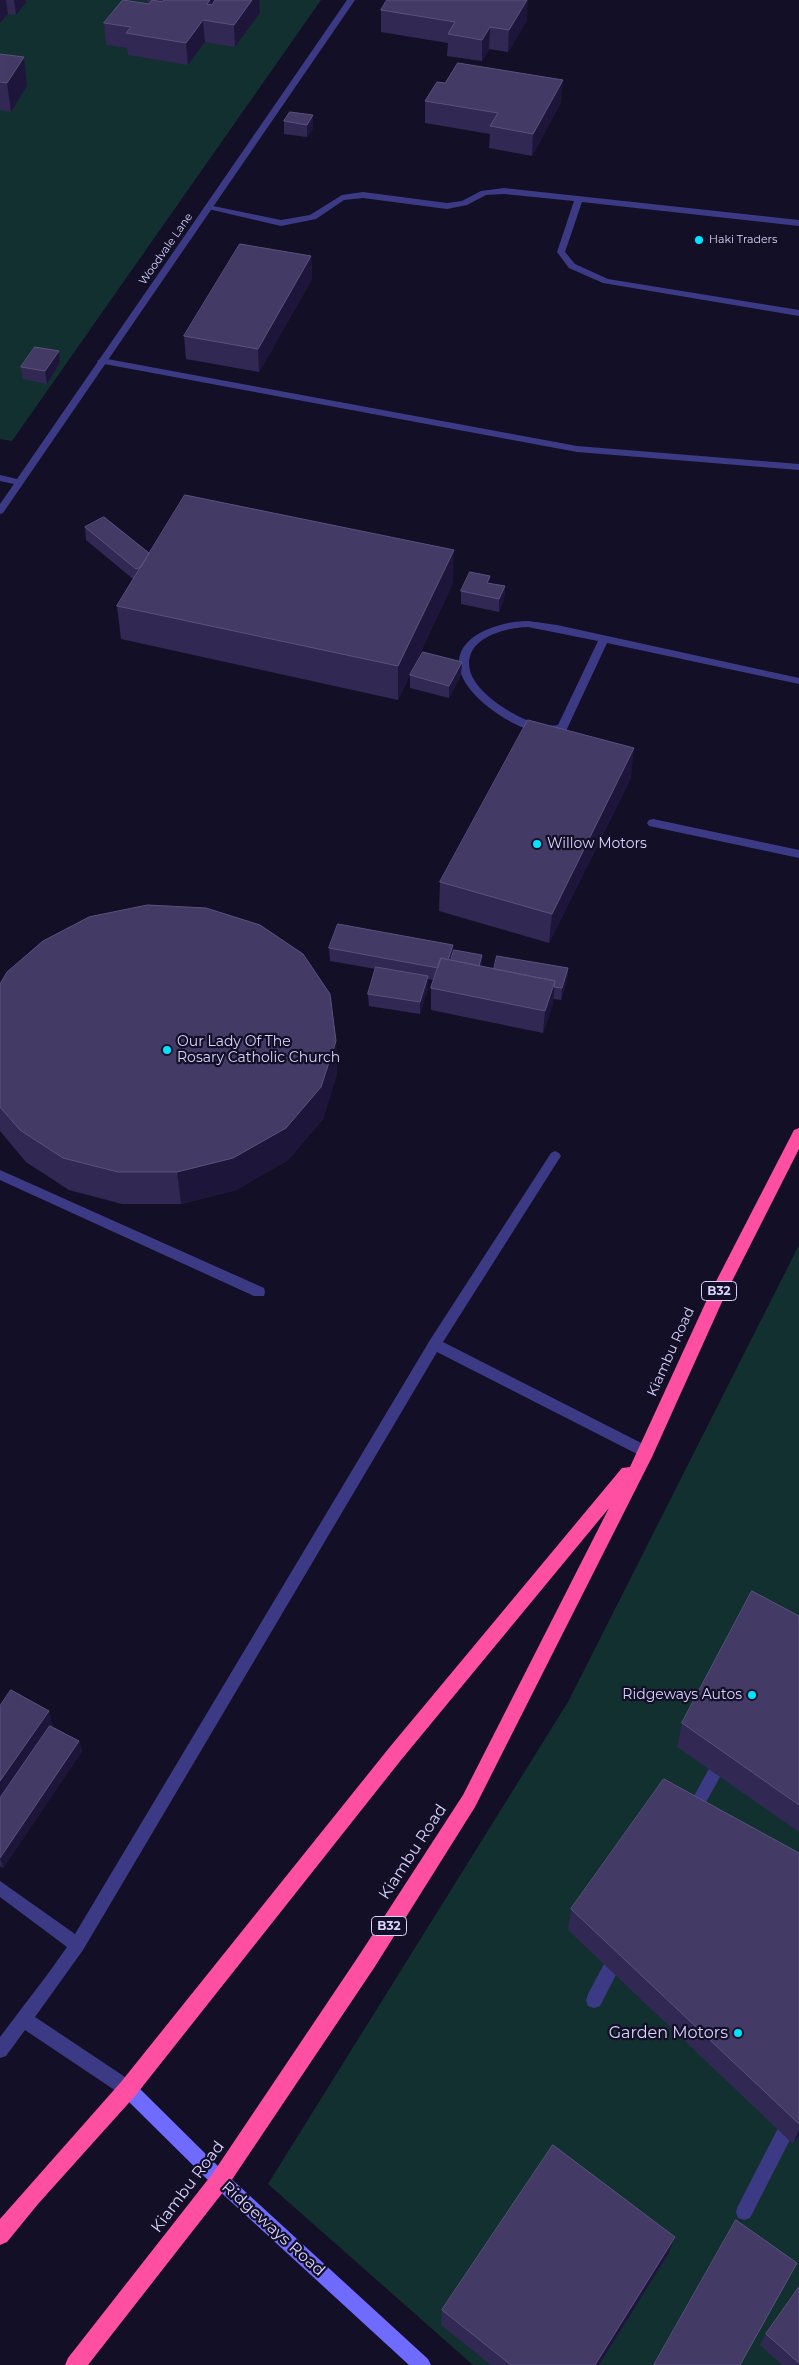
<!DOCTYPE html>
<html>
<head>
<meta charset="utf-8">
<style>
	body { margin:0 }
	canvas { display:block; background:#130f26 }
</style>
</head>
<body>
<canvas width="799" height="2365"></canvas>
<script>
const ctx = document.querySelector('canvas').getContext('2d');
ctx.lineJoin = 'round';
function paint(path, color) { ctx.fillStyle = color; ctx.fill(path, 'evenodd'); }
function stroke(path, color, width, dash) { ctx.strokeStyle = color; ctx.lineWidth = width; ctx.lineCap = dash ? 'butt' : 'round'; ctx.setLineDash(dash || []); ctx.stroke(path); }
function label(font, color, halo, rows, align = 'center') {
  ctx.font = font + ' Montserrat,sans-serif'; ctx.lineWidth = 4.5; ctx.setLineDash([]); ctx.textBaseline = 'middle'; ctx.strokeStyle = halo; ctx.fillStyle = color; for (const [text, x, y, turn = 0] of rows) {
    ctx.save(); ctx.translate(x, y); ctx.rotate((+turn || 0) * Math.PI / 180); ctx.textAlign = isNaN(turn) ? turn : align; if (halo) ctx.strokeText(text, 0, 0); ctx.fillText(text, 0, 0); ctx.restore();
  }
}
paint(new Path2D(`
	M0,0H321L12,441L0,439Z
	M799,1245V2365H473L268,2184L568,1702Z`), '#12302f');
paint(new Path2D(`
	M504,188L799,220V226L582,202L565,252L575,264L608,279L799,310V316L603,283L569,268L557,252L574,201L504,194L486,195L467,205L447,209L363,198L344,200L316,219L281,226L204,208L208,205L281,220L310,215L342,195L363,192L447,203L462,201L481,191Z
	M102,358L577,446L799,464V470L577,452L99,363L97,361Z
	M528,621L557,625L799,678V684L607,643L566,731C561,732 556,734 551,734C523,735 474,703 463,678C444,638 499,621 528,621ZM528,627L598,641L558,725C533,731 482,699 472,676C458,640 502,628 528,627Z
	M653,819L799,850V858L649,826L647,823L649,820Z
	M555,1151L559,1153L561,1156L559,1159L443,1342L651,1448L653,1452L651,1456L646,1458L641,1456L437,1352L83,1950L35,2017L134,2083L136,2089L134,2095L128,2097L122,2095L25,2030L6,2056L0,2058V2037L50,1971L67,1947L0,1897V1881L75,1934L430,1340L551,1153Z
	M0,1170L264,1288L265,1292L264,1296H254L0,1180Z
	M722,1752L727,1754L729,1759L727,1764L698,1817L693,1819L688,1817L685,1812L688,1807L717,1754Z
	M617,1948L623,1951L625,1956L623,1961L600,2006L594,2008L588,2006L586,2000L588,1994L611,1951Z
	M799,2097V2122L750,2218L744,2220L738,2218L736,2212L738,2206L793,2099Z`), '#3d3a85');
paint(new Path2D(`
	M347,0H355L3,513L0,514V504L14,484L0,481V475L17,479Z`), '#3d3a85');
paint(new Path2D(`
	M128,2081L134,2083L226,2174L428,2359L431,2365H409L214,2186L122,2095L120,2089L122,2083Z`), '#6f6bff');
paint(new Path2D(`
	M799,1128V1149L726,1293L652,1457L475,1807L374,1968L227,2187L88,2365H65L68,2358L213,2173L360,1954L463,1795L609,1508L401,1760L135,2096L38,2204L7,2242L0,2245V2219L121,2082L389,1748L622,1468L630,1467L710,1293L794,1130Z`), '#ff4fa3');
paint(new Path2D(`
	M0,0H26V3L16,15L8,14L0,23Z
	M147,0H259L260,13L235,47L205,42L188,65L128,55L127,48L106,45L104,23L148,4Z
	M381,10L527,20L508,52L489,49L482,61L447,56L448,43L381,32Z
	M0,54L27,86L11,112L0,110Z
	M425,101L561,102L532,156L489,148L490,134L425,123Z
	M313,115V128L307,137L284,134V121Z
	M311,256L312,279L259,372L186,359L184,336Z
	M59,351L60,363L47,384L23,379L21,367Z
	M85,527L149,553L453,583L398,700L121,639L117,606L133,579L86,540Z
	M490,576V584L505,586L504,599L499,612L461,604V591Z
	M410,675H461L449,698L410,688Z
	M631,778L549,943L439,911L440,882Z
	M453,945L452,955L482,966L494,969L568,968L567,981L561,1000L553,999V1004L543,1033L431,1010V988L434,980L428,979V988L420,1014L369,1006L368,994L376,969L330,961L329,948Z
	M0,984L336,1041L337,1073L323,1119L288,1160L236,1190L181,1204H122L69,1190L26,1162L0,1131Z
	M799,1616V1832L677,1747L682,1723Z
	M0,1706L53,1727L79,1741L82,1751L3,1868L0,1866Z
	M799,1853V2136L793,2144L568,1930L571,1909Z
	M669,2253L599,2365H491L441,2325L442,2310Z
	M799,2287V2365H782L760,2345L766,2334Z`), '#312854');
paint(new Path2D(`
	M0,0H6L8,14L0,23Z
	M14,0H26V3L16,15Z
	M205,0H218L212,21Z
	M252,0H259L260,13L235,47L234,25Z
	M527,0H528L527,20L508,52L509,30Z
	M203,20L205,42L188,65L186,43Z
	M490,27L489,49L482,61V40Z
	M24,57L27,86L11,112L7,83Z
	M563,80L561,102L532,156L533,134Z
	M313,115V128L307,137V125Z
	M311,256L312,279L259,372L258,349Z
	M59,351L60,363L47,384L45,371Z
	M454,550L453,583L398,700V666Z
	M490,576V588L487,583Z
	M505,586L504,599L499,612V599Z
	M462,662L461,675L449,698V686Z
	M634,748L631,778L549,943L552,914Z
	M453,945L452,957L451,962L447,963Z
	M482,955V967H479Z
	M568,968L567,981L561,1000L562,988Z
	M428,976V988L420,1014V1002Z
	M555,981L553,1004L543,1033L545,1011Z
	M336,1041L337,1073L323,1119L288,1160L236,1190L181,1204L177,1172Z
	M49,1711L54,1729L0,1806V1781Z
	M79,1741L82,1751L3,1868L0,1858Z
	M799,2130V2136L793,2144Z
	M675,2237L669,2253L599,2365H595Z`), '#1d163a');
const building = new Path2D(`
	M123,0L149,4L152,0L162,2L164,0H210L207,4L212,5L215,0H252L234,25L203,20L186,43L126,33L131,27L104,23Z
	M387,0H527L509,30L490,27L482,40L448,34L455,22L381,10Z
	M0,54L24,57L7,83L0,82Z
	M458,63L563,80L533,134L490,126L498,113L425,101L437,82L445,83Z
	M290,112L313,115L307,125L284,121Z
	M240,244L311,256L258,349L184,336Z
	M35,347L59,351L45,371L21,367Z
	M185,495L454,550L398,666L117,606Z
	M104,517L149,553L141,567L136,569L85,527Z
	M470,572L490,576L487,583L505,586L499,599L461,591Z
	M423,652L462,662L449,686L410,675Z
	M528,720L634,748L552,914L440,882Z
	M148,905L206,908L260,925L303,954L330,994L336,1041L321,1087L286,1128L233,1158L177,1172H118L63,1158L20,1130L0,1107V984L7,972L43,941L89,917Z
	M338,924L453,945L448,960L441,958L438,968L329,948Z
	M454,950L482,955L479,966L451,960Z
	M497,956L568,968L562,988L554,987L555,981L494,969Z
	M441,958L555,981L545,1011L431,988Z
	M376,967L428,976L420,1002L368,994Z
	M752,1591L799,1616V1805L682,1723Z
	M11,1690L49,1711L0,1781V1706Z
	M50,1726L79,1741L0,1858V1798Z
	M664,1779L799,1853V2124L571,1909Z
	M553,2145L675,2237L595,2365H511L442,2310Z
	M736,2220L797,2263L740,2365H654Z
	M799,2287V2363L766,2334Z`);
paint(building, '#433a66');
stroke(building, '#5a527e', 1);
for (const [x, y, r, color] of [
	[699,240,5,"#00e5ff"],
	[537,844,5,"#00e5ff"],
	[167,1050,5,"#00e5ff"],
	[752,1695,5,"#00e5ff"],
	[738,2033,5,"#00e5ff"]
]) { const dot = new Path2D(); dot.arc(x, y, r, 0, 2 * Math.PI); ctx.fillStyle = color; ctx.fill(dot); stroke(dot, '#130f26', 2); }
label('11px', '#d9d4ff', '#130f26', [
	["Haki Traders",709,240]
], 'left');
label('11px', '#d9d4ff', '#130f26', [
	["Woodvale Lane",166,249,-55]
]);
for (const [x, y, w] of [
	[719,1291,35],
	[389,1926,35]
]) { const box = new Path2D(); box.roundRect(x - w / 2, y - 9.5, w, 19, 4); ctx.fillStyle = '#130f26'; ctx.fill(box); stroke(box, '#d9d4ff', 1); }
label('bold 12px', '#d9d4ff', null, [
	["B32",719,1291],
	["B32",389,1926]
]);
label('14px', '#d9d4ff', '#130f26', [
	["Willow Motors",547,844],
	["Our Lady Of The",177,1042],
	["Rosary Catholic Church",177,1058],
	["Ridgeways Autos",742,1695,"right"]
], 'left');
label('14px', '#d9d4ff', '#130f26', [
	["Kiambu Road",671,1352,-66]
]);
label('16px', '#d9d4ff', '#130f26', [
	["Kiambu Road",413,1852,-57],
	["Kiambu Road",188,2187,-53],
	["Ridgeways Road",273,2229,42]
]);
label('16px', '#d9d4ff', '#130f26', [
	["Garden Motors",728,2033]
], 'right');
</script>
</body>
</html>
